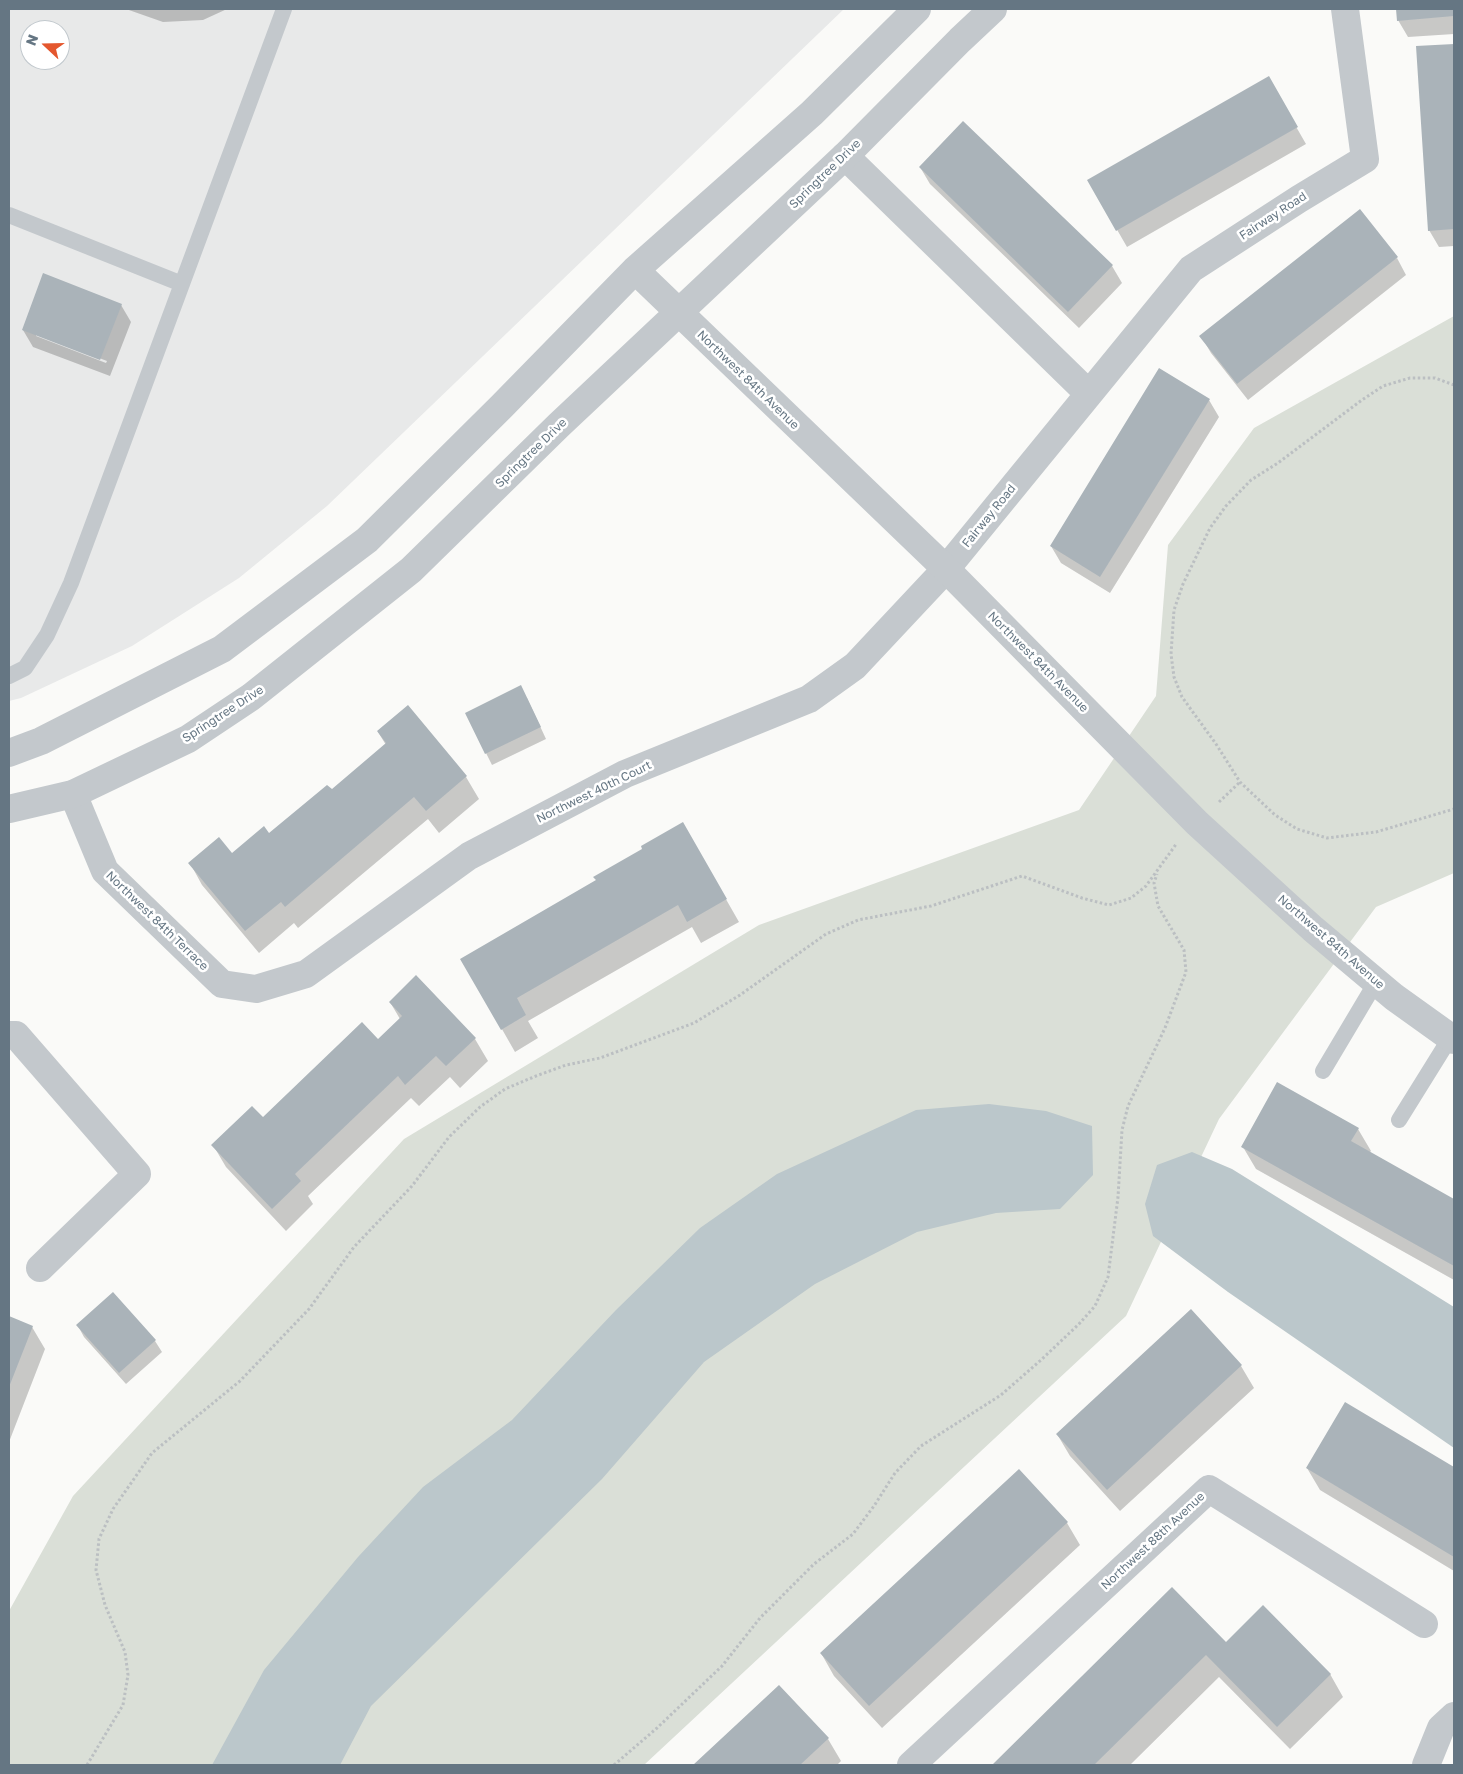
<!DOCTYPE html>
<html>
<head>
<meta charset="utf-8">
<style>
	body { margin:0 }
	#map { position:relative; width:1463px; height:1774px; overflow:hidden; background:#fafaf8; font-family:"Golos Text",sans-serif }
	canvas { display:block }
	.frame { position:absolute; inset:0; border:10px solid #657683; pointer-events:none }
	.north { position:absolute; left:20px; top:20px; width:50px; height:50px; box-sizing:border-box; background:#fff; border:1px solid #c1c8cd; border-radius:50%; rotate:291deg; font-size:14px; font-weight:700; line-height:20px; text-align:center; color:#657683 }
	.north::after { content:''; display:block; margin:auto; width:18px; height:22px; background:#e4572e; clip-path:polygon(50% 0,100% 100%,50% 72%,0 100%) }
</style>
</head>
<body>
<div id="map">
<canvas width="1463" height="1774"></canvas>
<div class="frame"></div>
<div class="north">N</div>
</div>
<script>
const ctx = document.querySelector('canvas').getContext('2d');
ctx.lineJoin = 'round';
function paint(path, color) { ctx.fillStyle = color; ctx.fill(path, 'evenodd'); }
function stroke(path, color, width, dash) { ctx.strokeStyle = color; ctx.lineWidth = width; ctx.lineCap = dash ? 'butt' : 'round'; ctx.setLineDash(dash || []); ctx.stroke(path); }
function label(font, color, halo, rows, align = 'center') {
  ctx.font = font + ' "Golos Text",sans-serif'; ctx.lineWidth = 5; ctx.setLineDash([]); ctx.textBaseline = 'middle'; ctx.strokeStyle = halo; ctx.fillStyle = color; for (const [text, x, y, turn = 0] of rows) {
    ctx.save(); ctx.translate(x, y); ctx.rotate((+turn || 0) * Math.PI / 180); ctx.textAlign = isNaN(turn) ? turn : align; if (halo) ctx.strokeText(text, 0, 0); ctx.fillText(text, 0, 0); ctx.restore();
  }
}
paint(new Path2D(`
	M9,9H844L327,506L239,578L132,646L21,698L9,701ZM30,30H60V60H30Z`), '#e8e9e9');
paint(new Path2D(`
	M1454,316V873L1376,907L1219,1119L1126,1316L644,1765H9V1611L73,1496L404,1139L759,925L1079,810L1156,696L1168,545L1254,428Z`), '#dadfd7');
paint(new Path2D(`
	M989,1104L1046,1111L1092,1126L1093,1175L1060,1209L996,1213L917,1232L815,1284L704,1362L602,1479L371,1706L340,1765H212L264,1670L358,1557L423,1487L512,1420L616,1310L700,1228L777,1174L916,1110Z
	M1192,1152L1232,1169L1454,1307V1448L1228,1292L1153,1236L1145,1204L1157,1165Z`), '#bbc7cb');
paint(new Path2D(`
	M126,9H227L203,20L163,22Z
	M1397,9H1454V34L1408,37L1398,20Z
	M1454,45V246L1439,247L1429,230L1417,47Z
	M1268,78L1306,144L1127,247L1089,181Z
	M920,167L1112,266L1122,283L1079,328L930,184Z
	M1397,258L1406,275L1248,400L1211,353L1201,336Z
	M121,305L131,322L110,376L33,347L23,330ZM36,334L107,361L106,363L36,336Z
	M1209,400L1219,417L1110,593L1061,563L1051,546Z
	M527,698L546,739L492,765L466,713Z
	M408,707L466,777L479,799L439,833L428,819L298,928L294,923L259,953L202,885L190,863L232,855L269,835L332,791L386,745L378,732Z
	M683,824L739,922L701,943L692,927L528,1021L538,1038L515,1052L462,959L597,881Z
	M390,1002L475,1039L488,1061L460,1088L450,1077L419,1106L411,1098L308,1196L313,1204L286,1231L226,1167L213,1145L263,1119L378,1041L400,1019Z
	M1358,1129L1371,1151L1369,1153L1454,1201V1280L1256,1169L1243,1147Z
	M1191,1311L1241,1366L1254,1388L1120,1511L1070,1456L1057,1434Z
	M9,1318L32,1327L45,1349L9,1442Z
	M78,1326L155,1341L162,1352L126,1384L84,1337Z
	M1346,1404L1454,1469V1571L1320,1490L1307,1468Z
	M1019,1471L1067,1523L1080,1545L882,1728L834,1676L821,1653Z
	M1172,1589L1226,1644L1330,1674L1343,1697L1290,1749L1219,1677L1130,1765H994Z
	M779,1686L828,1739L841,1761L837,1765H695Z`), '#0003');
paint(new Path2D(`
	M1396,9H1454V16L1397,21Z
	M1454,44V229L1428,231L1416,46Z
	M1269,76L1298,127L1116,231L1087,180Z
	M963,121L1113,265L1068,312L919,167Z
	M1360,209L1398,257L1237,384L1199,336Z
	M43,273L122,304L100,360L22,330Z
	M1159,368L1210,399L1100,577L1050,546Z
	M521,685L541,727L485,754L465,713Z
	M408,705L467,776L426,811L414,797L285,907L281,902L245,931L188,863L219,837L232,853L264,826L269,833L327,785L332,789L386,743L377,731Z
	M683,822L727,899L687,922L678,905L517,998L526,1015L501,1030L460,959L596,880L593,877L642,849L641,846Z
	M416,975L476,1038L446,1066L436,1056L405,1085L398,1076L295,1174L301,1181L272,1209L211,1145L252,1106L263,1117L362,1022L378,1039L402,1016L389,1002Z
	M1277,1082L1359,1128L1351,1141L1454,1199V1266L1241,1147Z
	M113,1292L156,1340L119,1373L76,1325Z
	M1191,1309L1242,1365L1107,1490L1056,1434Z
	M9,1316L33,1326L9,1387Z
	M1345,1402L1454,1467V1557L1306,1468Z
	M1019,1469L1068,1522L869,1706L820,1653Z
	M1172,1587L1226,1642L1263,1605L1331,1674L1277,1727L1206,1655L1094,1765H992Z
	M779,1685L829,1738L800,1765H693Z`), '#aab3b9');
stroke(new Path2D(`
	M1454,385L1435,378H1410L1383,386L1362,400L1278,463L1251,480L1226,506L1210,528L1183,584L1174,610L1171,654L1174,677L1182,697L1216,744L1240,782L1275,815L1297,829L1327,838L1376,832L1454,809
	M1219,802L1240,782
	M87,1765L123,1705L128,1675L125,1652L105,1605L96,1570L99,1539L113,1509L152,1453L240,1381L309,1309L354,1247L412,1186L449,1137L480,1107L505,1089L536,1076L566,1065L600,1058L694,1023L740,995L826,934L858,920L931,906L1022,876L1082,898L1109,905L1131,898L1146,886L1177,843
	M614,1765L657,1728L722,1666L760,1618L814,1564L853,1534L874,1506L895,1473L921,1446L1001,1395L1041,1360L1079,1324L1095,1306L1108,1277L1118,1197L1122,1130L1128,1106L1165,1028L1186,972L1184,950L1158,906L1154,883L1157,874`), '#bbbfc2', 3, [2.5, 2.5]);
stroke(new Path2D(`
	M9,215L182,284
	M9,676L25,668L47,635L71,583L284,9
	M1323,1071L1376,982
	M1399,1120L1450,1038`), '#c3c8cc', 16);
stroke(new Path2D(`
	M845,156L1088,393
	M73,794L105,871L222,984L256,989L306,974L469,856L625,774L809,699L855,666L946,569L1191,269L1299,199L1365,159L1345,9
	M9,1035H16L137,1174L40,1268
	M911,1765L1209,1489L1424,1624
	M1426,1765L1441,1728L1454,1716`), '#c3c8cc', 28);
stroke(new Path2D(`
	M635,270L946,569L1197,823L1313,929L1394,997L1454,1040
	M9,753L41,741L222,649L367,540L502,406L635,270L812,113L917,9
	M9,809L73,794L188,739L251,697L411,570L559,425L845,156L960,40L993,9`), '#c3c8cc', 28);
label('12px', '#657683', '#fff', [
	["Springtree Drive",825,174,-44],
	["Fairway Road",1273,216,-33],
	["Northwest 84th Avenue",748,380,44],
	["Springtree Drive",531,453,-44],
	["Fairway Road",989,516,-51],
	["Northwest 84th Avenue",1038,662,45],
	["Springtree Drive",223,714,-33],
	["Northwest 40th Court",594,792,-26],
	["Northwest 84th Terrace",157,921,44],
	["Northwest 84th Avenue",1331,942,41],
	["Northwest 88th Avenue",1153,1541,-43]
]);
</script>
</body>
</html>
